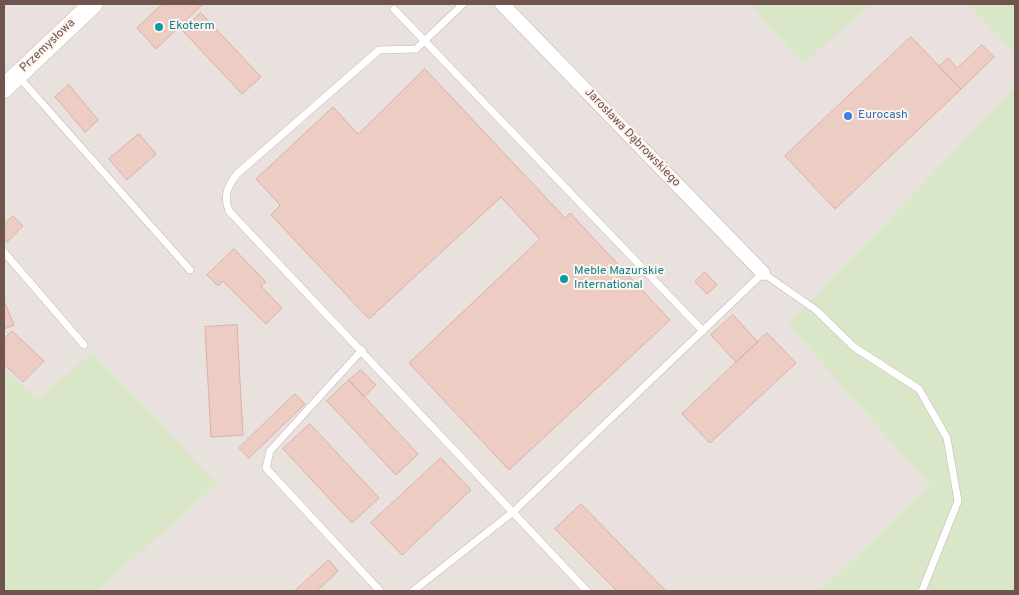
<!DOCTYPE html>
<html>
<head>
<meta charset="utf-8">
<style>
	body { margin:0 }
	#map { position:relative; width:1019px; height:595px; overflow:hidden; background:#faefe8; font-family:Overpass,sans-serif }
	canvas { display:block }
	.frame { position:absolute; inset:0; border:5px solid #70554f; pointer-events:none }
</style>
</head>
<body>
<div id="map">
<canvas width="1019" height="595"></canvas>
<div class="frame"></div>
</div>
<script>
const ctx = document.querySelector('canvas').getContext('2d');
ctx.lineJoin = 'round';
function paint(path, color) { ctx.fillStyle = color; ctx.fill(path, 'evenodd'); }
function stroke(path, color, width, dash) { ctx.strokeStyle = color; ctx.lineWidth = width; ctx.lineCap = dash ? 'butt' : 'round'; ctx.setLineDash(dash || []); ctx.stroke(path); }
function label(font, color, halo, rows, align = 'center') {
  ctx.font = font + ' Overpass,sans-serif'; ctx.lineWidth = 4; ctx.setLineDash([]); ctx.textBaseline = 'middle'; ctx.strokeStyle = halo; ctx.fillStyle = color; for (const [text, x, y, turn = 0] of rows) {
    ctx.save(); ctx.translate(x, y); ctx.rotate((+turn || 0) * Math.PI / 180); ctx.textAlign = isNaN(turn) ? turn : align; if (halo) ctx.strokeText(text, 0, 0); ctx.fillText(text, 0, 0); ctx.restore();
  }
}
paint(new Path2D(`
	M4,4H74L83,13L93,4H750L803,63L871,4H967L1015,53V87L788,325L930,486L819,591H97L218,484L92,352L38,399L4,369Z`), '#e9e1de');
paint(new Path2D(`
	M750,4H871L803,64Z
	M967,4H1015V53Z
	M1015,87V591H819L930,486L788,325Z
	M92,352L218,484L97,591H4V369L38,399Z`), '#d9e6c8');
const building = new Path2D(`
	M163,4H203L186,20L189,24L184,28L181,25L156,49L137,28Z
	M201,13L261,77L242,94L182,30Z
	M911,37L961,89L835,209L785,156Z
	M982,45L994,57L961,89L939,66L948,58L957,68Z
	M425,69L565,218L570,213L670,320L509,470L409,363L540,239L501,197L369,319L271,215L280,205L256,179L333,107L358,134Z
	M69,85L98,120L85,132L55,97Z
	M139,134L156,154L127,180L109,159Z
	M13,216L23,226L7,242L4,240V225Z
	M234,249L266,282L261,286L282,308L266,324L223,281L218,286L207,275Z
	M705,272L717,285L707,294L695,282Z
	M4,301L14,325L4,329Z
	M733,315L758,342L736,362L711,335Z
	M237,325L243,435L211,437L205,327Z
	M12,331L44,361L23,382L4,364V340Z
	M767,333L796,363L710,443L682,414Z
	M361,370L376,385L364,397L349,380Z
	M349,380L418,454L396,475L327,401Z
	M295,394L305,404L249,458L239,448Z
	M310,424L379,498L352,523L283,449Z
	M441,458L471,490L402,555L371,523Z
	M581,504L666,591H617L555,529Z
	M329,560L338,571L317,591H295Z`);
paint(building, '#ecccc3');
stroke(building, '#dcb0a5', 1);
const lane = new Path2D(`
	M463,4L416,49L379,50L237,174C228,185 223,196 229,211L587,591
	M394,9L703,331
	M18,76L190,270
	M4,252L84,345
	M362,350L270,451L266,468L380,591
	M413,591L513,512L763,273L816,310L854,347L919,389L947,438L958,501L922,591`);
const street = new Path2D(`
	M502,4L763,273`);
const secondary = new Path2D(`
	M4,88L93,4`);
stroke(lane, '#cab7af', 8);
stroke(street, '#cab7af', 15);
stroke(secondary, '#ceb8b0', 20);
stroke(lane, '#fff', 7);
stroke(street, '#fff', 14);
stroke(secondary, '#fff', 19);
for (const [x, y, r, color] of [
	[159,27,5,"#0f9aa8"],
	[848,116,5,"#3f7fe0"],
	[564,279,5,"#0f9aa8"]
]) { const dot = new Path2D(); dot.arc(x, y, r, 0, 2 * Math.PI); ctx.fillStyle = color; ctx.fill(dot); stroke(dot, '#fdf4ed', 2); }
label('12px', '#0d838f', '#fdf4ed', [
	["Ekoterm",169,27],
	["Meble Mazurskie",574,272],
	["International",574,286]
], 'left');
label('12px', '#70554f', '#fdf4ed', [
	["Przemysłowa",48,46,-44],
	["Jarosława Dąbrowskiego",632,138,46]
]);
label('12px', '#366cbe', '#fdf4ed', [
	["Eurocash",858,116]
], 'left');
</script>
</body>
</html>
